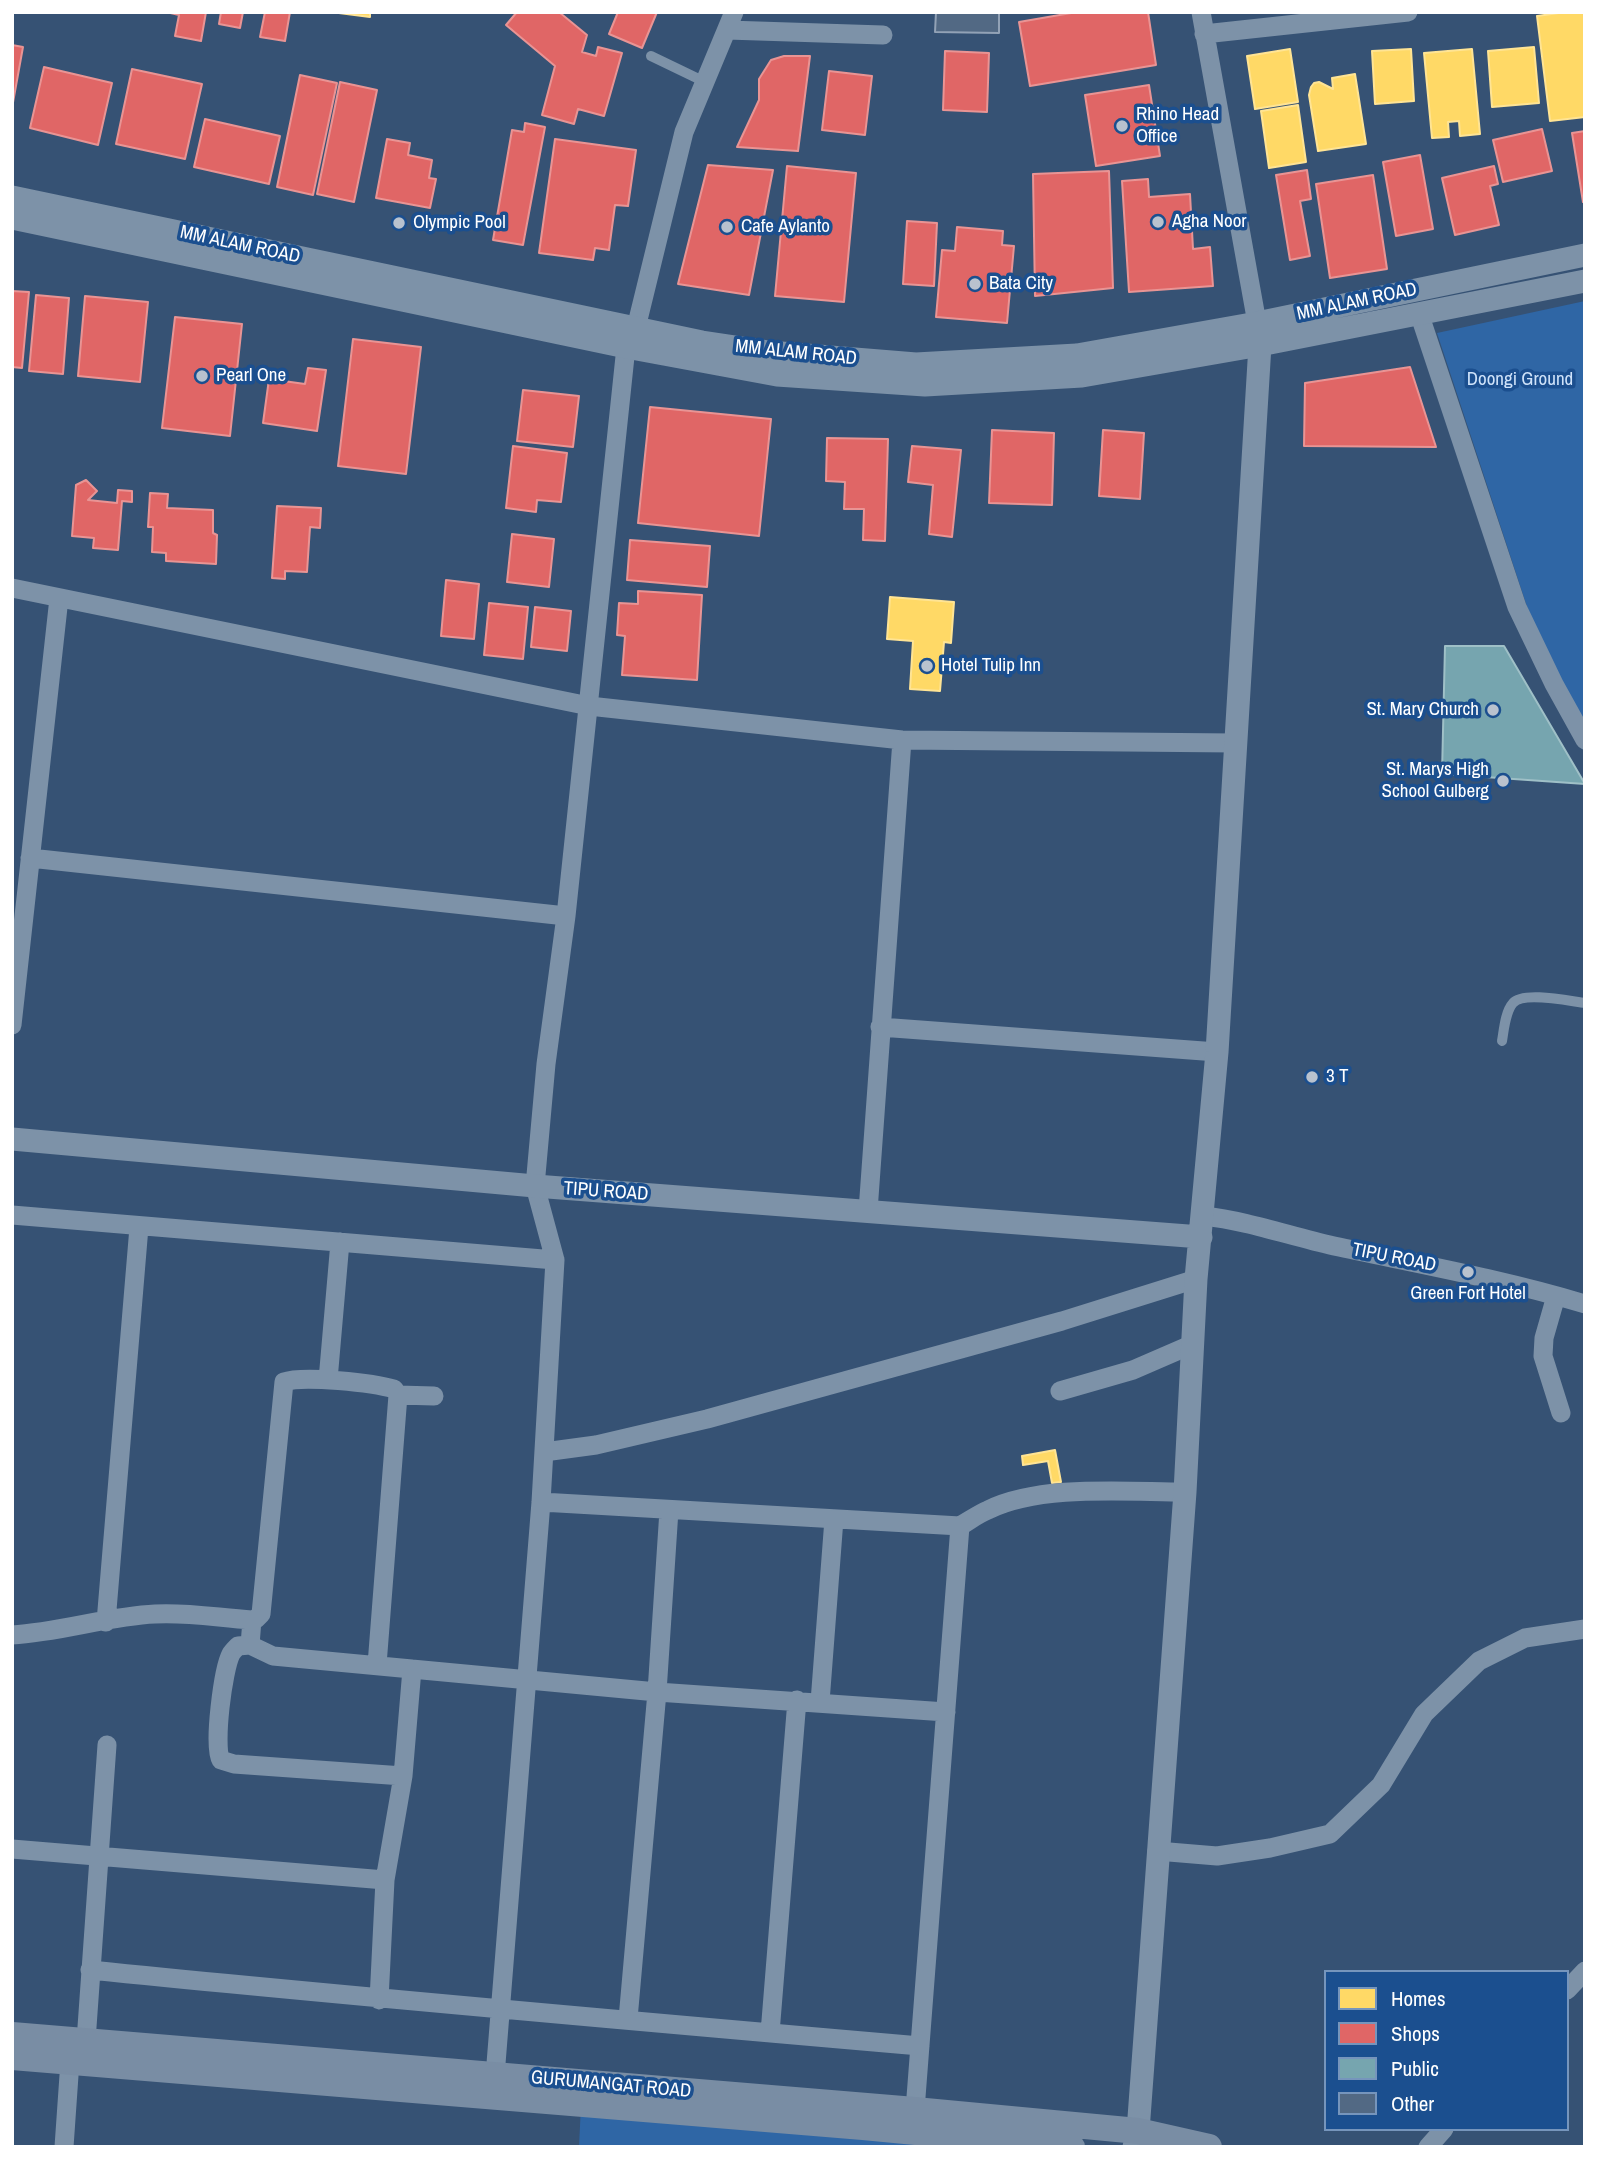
<!DOCTYPE html>
<html>
<head>
<meta charset="utf-8">
<style>
	body { margin:0 }
	#map { position:relative; width:1597px; height:2159px; overflow:hidden; background:#365274; font-family:"Archivo Narrow",sans-serif }
	canvas { display:block }
	.frame { position:absolute; inset:0; border:14px solid #fff; pointer-events:none }
	.legend { position:absolute; left:1324px; top:1970px; width:245px; height:161px; box-sizing:border-box; background:#1b4f8f; border:2px solid #7695bc; margin:0; padding:9px 12px; list-style:none; font-size:21px; color:#fff }
	.legend li { display:flex; align-items:center; gap:14px; height:35px }
	.legend b { width:35px; border:2px solid #7695bc }
</style>
</head>
<body>
<div id="map">
<canvas width="1597" height="2159"></canvas>
<div class="frame"></div>
<ul class="legend">
<li><b style="height:19px;background:#ffd966"></b>Homes</li>
<li><b style="height:19px;background:#e06666"></b>Shops</li>
<li><b style="height:19px;background:#76a5af"></b>Public</li>
<li><b style="height:19px;background:#526984"></b>Other</li>
</ul>
</div>
<script>
const ctx = document.querySelector('canvas').getContext('2d');
ctx.lineJoin = 'round';
function paint(path, color) { ctx.fillStyle = color; ctx.fill(path, 'evenodd'); }
function stroke(path, color, width, dash) { ctx.strokeStyle = color; ctx.lineWidth = width; ctx.lineCap = dash ? 'butt' : 'round'; ctx.setLineDash(dash || []); ctx.stroke(path); }
function label(font, color, halo, rows, align = 'center') {
  ctx.font = font + ' "Archivo Narrow",sans-serif'; ctx.lineWidth = 7; ctx.setLineDash([]); ctx.textBaseline = 'middle'; ctx.strokeStyle = halo; ctx.fillStyle = color; for (const [text, x, y, turn = 0] of rows) {
    ctx.save(); ctx.translate(x, y); ctx.rotate((+turn || 0) * Math.PI / 180); ctx.textAlign = isNaN(turn) ? turn : align; if (halo) ctx.strokeText(text, 0, 0); ctx.fillText(text, 0, 0); ctx.restore();
  }
}
paint(new Path2D(`
	M1585,301V731L1538,640L1437,333Z
	M581,2105L987,2147H579Z`), '#2f66a5');
const homes = new Path2D(`
	M331,12H370V17Z
	M1566,12H1585V117L1550,121L1537,16Z
	M1534,47L1539,103L1492,107L1488,51Z
	M1290,49L1298,102L1255,109L1247,56Z
	M1411,49L1414,101L1375,104L1372,51Z
	M1472,49L1480,134L1460,136L1459,121L1448,122L1449,137L1432,138L1424,53Z
	M1355,74L1366,144L1318,151L1309,95L1311,87L1314,83L1319,82L1333,89L1332,78Z
	M1298,105L1306,162L1269,168L1261,111Z
	M890,597L954,602L951,643L944,642L940,691L910,689L913,641L887,639Z
	M1055,1450L1061,1482L1052,1483L1048,1461L1023,1465L1022,1456Z`);
paint(homes, '#ffd966');
stroke(homes, '#ffe494', 2);
const shops = new Path2D(`
	M166,12H206L201,41L175,36L179,15Z
	M221,12H243L240,28L219,24Z
	M265,12H290L285,41L260,37Z
	M517,12H559L587,35L582,52L596,56L598,47L622,53L604,116L578,109L574,124L542,115L555,66L506,25Z
	M618,12H657L642,48L609,34Z
	M1077,12H1148L1156,65L1030,86L1019,22Z
	M12,45L23,47L12,108Z
	M945,51L989,53L987,112L943,110Z
	M784,56H810L798,151L737,147L759,100V79L771,60Z
	M44,67L112,83L98,145L30,128Z
	M132,69L202,84L185,159L116,144Z
	M829,71L872,76L865,135L822,130Z
	M300,75L337,83L313,195L277,187Z
	M340,82L377,90L354,202L317,194Z
	M1149,85L1160,156L1096,166L1085,95Z
	M205,119L280,136L269,184L194,167Z
	M525,123L545,127L523,245L493,240L512,130L524,132Z
	M1542,129L1552,171L1503,182L1493,140Z
	M1585,131V202H1583L1572,133Z
	M387,139L410,143L408,155L432,160L429,178L436,179L430,208L376,198Z
	M555,139L636,150L628,206L615,205L609,250L595,248L593,260L539,253Z
	M1420,155L1433,229L1396,236L1383,162Z
	M708,165L773,170L749,295L678,284Z
	M787,166L856,173L844,302L775,296Z
	M1494,166L1498,184L1490,186L1499,225L1455,235L1442,178Z
	M1307,170L1311,199L1300,201L1310,256L1290,260L1276,175Z
	M1109,171L1113,288L1035,296L1033,174Z
	M1373,175L1387,269L1330,278L1316,184Z
	M1148,179L1149,197L1190,194L1193,249L1210,247L1213,286L1129,292L1122,181Z
	M907,221L937,223L934,286L903,284Z
	M957,227L1003,231L1002,245L1014,246L1007,323L936,317L942,250L955,251Z
	M12,291L29,292L22,368L12,367Z
	M36,295L69,298L63,374L29,371Z
	M85,296L148,302L140,382L78,376Z
	M175,317L242,324L230,436L162,428Z
	M353,339L421,347L406,474L338,466Z
	M1410,367L1436,447L1304,446L1305,383Z
	M308,368L326,370L317,431L263,423L269,379L305,384Z
	M523,390L579,396L573,447L517,441Z
	M650,407L771,419L759,536L638,523Z
	M992,430L1054,433L1052,505L989,503Z
	M1103,430L1144,433L1140,499L1099,496Z
	M827,438L888,439L885,541L863,540L864,509H844L845,482L826,481Z
	M513,446L567,453L561,502L537,500L536,512L506,508Z
	M912,446L961,450L952,537L929,534L933,485L908,482Z
	M86,480L97,491L88,500L117,503L118,490L132,491V502L122,501L118,550L93,548L94,538L72,536L76,485Z
	M150,493L168,494L167,508L213,510V533L217,535L216,564L166,561V553L152,552L153,527H148Z
	M277,506L321,508L320,528L310,527L307,572L285,571V579L272,578Z
	M512,534L554,539L549,587L507,582Z
	M630,540L710,546L707,587L627,580Z
	M446,580L479,584L474,639L441,636Z
	M638,591L702,595L697,680L622,675L625,636L617,635L619,603L638,604Z
	M489,603L528,607L523,659L484,655Z
	M535,607L571,611L567,651L531,647Z`);
paint(shops, '#e06666');
stroke(shops, '#e99494', 2);
const public = new Path2D(`
	M1445,646H1504L1585,784L1442,774Z`);
paint(public, '#76a5af');
stroke(public, '#9fc0c7', 2);
const building = new Path2D(`
	M936,12H999V33L935,32Z`);
paint(building, '#526984');
stroke(building, '#92a2b6', 2);
stroke(new Path2D(`
	M651,56L705,82
	M1502,1041C1504,1030 1505,1012 1513,1003C1523,991 1569,1001 1585,1003`), '#7d92a8', 10);
stroke(new Path2D(`
	M1201,12L1257,323
	M727,30L883,35
	M1204,34L1408,12
	M1419,313L1517,607L1554,684L1585,740
	M636,328L684,132L734,12
	M12,588L589,706L902,740L1235,743
	M30,858L566,916
	M12,1025L59,598
	M880,1027L1217,1052
	M868,1211L902,740
	M12,1215L555,1260
	M1203,1216C1249,1221 1289,1236 1334,1246C1418,1264 1502,1279 1585,1304
	M1556,1296L1544,1338L1543,1356L1561,1413
	M328,1380L340,1242
	M1060,1391L1133,1370L1193,1344
	M398,1395L434,1396
	M544,1452L596,1445L707,1419L1062,1321L1196,1279
	M541,1502L960,1526C969,1521 978,1514 988,1510C1040,1484 1127,1492 1185,1492
	M252,1620L256,1619L261,1614L284,1382C303,1375 374,1383 394,1389L398,1395L377,1665
	M106,1622L139,1227
	M12,1635C61,1632 109,1616 155,1614C188,1612 219,1618 252,1620L250,1645L273,1656L657,1692L946,1712
	M250,1645L238,1646C237,1647 232,1652 231,1654C223,1669 213,1747 221,1760L234,1764L403,1776
	M820,1702L834,1519
	M12,1849L385,1880L379,2000
	M1157,1851L1217,1856L1270,1848L1330,1834L1381,1785L1424,1714L1479,1661L1525,1638L1585,1629
	M385,1880L403,1776L412,1669
	M90,1970C367,1998 643,2022 920,2046
	M1567,1990L1585,1971
	M628,2019L657,1692L669,1510
	M770,2033L797,1700
	M86,2041L107,1745
	M495,2076L541,1502L555,1260L535,1186L546,1064L566,916L626,347
	M915,2110L960,1526
	M64,2147L70,2061
	M1428,2147L1444,2129`), '#7d92a8', 19);
stroke(new Path2D(`
	M12,197L702,342L769,352L916,364L1077,355L1257,323L1585,255
	M12,218L626,347L777,375L925,385L1082,376L1260,345L1585,281
	M12,1139L535,1186L1201,1237
	M1134,2147L1138,2131L1185,1492L1196,1279L1217,1052L1260,345`), '#7d92a8', 23);
stroke(new Path2D(`
	M12,2035L915,2110L1138,2131L1209,2147
	M12,2057L863,2127L1072,2147`), '#798da4', 26);
for (const [x, y, r, color] of [
	[1122,126,7,"#b9c2ce"],
	[1158,222,7,"#b9c2ce"],
	[399,223,7,"#b9c2ce"],
	[727,227,7,"#b9c2ce"],
	[975,284,7,"#b9c2ce"],
	[202,376,7,"#b9c2ce"],
	[927,666,7,"#b9c2ce"],
	[1493,710,7,"#b9c2ce"],
	[1503,781,7,"#b9c2ce"],
	[1312,1077,7,"#b9c2ce"],
	[1468,1272,7,"#b9c2ce"]
]) { const dot = new Path2D(); dot.arc(x, y, r, 0, 2 * Math.PI); ctx.fillStyle = color; ctx.fill(dot); stroke(dot, '#1b4f8f', 2.5); }
label('19px', '#fff', '#1b4f8f', [
	["Rhino Head",1136,115],
	["Office",1136,137],
	["Agha Noor",1172,222],
	["Olympic Pool",413,223],
	["Cafe Aylanto",741,227],
	["Bata City",989,284],
	["Pearl One",216,376],
	["Hotel Tulip Inn",941,666],
	["St. Mary Church",1479,710,"right"],
	["St. Marys High",1489,770,"right"],
	["School Gulberg",1489,792,"right"],
	["3 T",1326,1077],
	["Green Fort Hotel",1468,1294,"center"]
], 'left');
label('19px', '#fff', '#1b4f8f', [
	["MM ALAM ROAD",240,245,12],
	["MM ALAM ROAD",1357,302,-12],
	["MM ALAM ROAD",796,353,6],
	["TIPU ROAD",606,1192,4],
	["TIPU ROAD",1394,1258,11],
	["GURUMANGAT ROAD",611,2085,5]
]);
label('19px', '#cfe3fa', '#1b4f8f', [
	["Doongi Ground",1520,380]
]);
</script>
</body>
</html>
